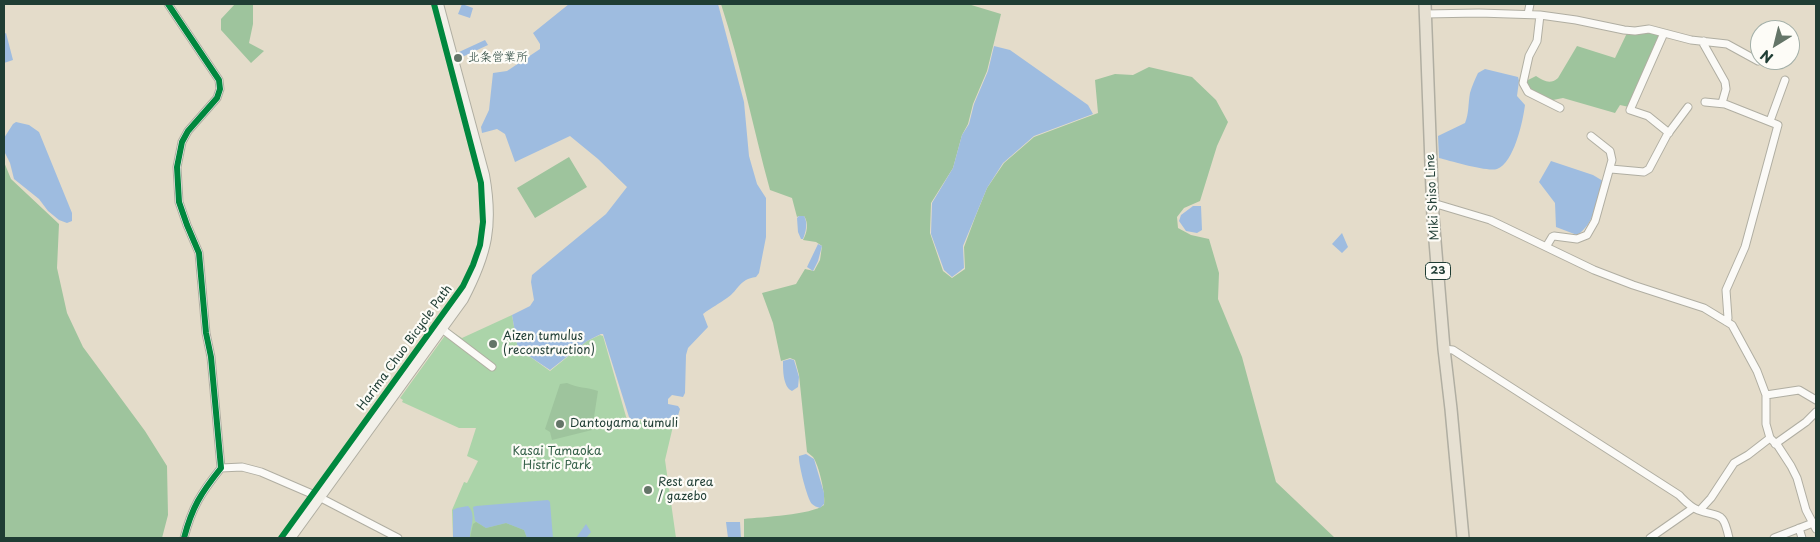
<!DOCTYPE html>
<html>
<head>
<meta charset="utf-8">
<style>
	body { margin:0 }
	#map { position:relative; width:1820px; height:542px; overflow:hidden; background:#e4dcca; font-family:"Playpen Sans",sans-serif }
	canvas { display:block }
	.frame { position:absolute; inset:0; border:5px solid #1f3d34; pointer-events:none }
	.north { position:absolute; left:1750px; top:20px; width:50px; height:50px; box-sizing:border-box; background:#fdfcf7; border:1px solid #a4b0a9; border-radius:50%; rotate:216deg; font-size:14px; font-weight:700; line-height:20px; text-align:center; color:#1f3d34 }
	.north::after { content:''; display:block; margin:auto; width:18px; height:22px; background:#647568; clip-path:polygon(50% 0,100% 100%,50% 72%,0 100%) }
</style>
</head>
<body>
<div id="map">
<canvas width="1820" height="542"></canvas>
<div class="frame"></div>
<div class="north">N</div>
</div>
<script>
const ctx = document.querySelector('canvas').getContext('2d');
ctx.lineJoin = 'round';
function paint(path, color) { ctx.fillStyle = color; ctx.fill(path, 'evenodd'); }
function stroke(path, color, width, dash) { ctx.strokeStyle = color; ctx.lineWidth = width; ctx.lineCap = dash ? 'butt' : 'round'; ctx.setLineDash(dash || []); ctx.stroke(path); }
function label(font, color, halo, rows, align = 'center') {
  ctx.font = font + ' "Playpen Sans","Klee One",sans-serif'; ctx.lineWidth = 4.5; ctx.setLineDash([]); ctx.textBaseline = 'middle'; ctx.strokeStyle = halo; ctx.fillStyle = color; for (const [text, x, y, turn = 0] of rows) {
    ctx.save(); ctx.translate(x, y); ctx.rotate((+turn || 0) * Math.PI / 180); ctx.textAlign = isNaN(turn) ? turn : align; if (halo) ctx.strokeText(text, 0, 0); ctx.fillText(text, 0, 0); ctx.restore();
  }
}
paint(new Path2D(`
	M512,315L519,355L529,356L550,371L587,341L600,335L603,336L627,420L674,422L665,460L676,538H453L452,510L464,482L467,483L478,461L467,456L476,428H459L402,402L403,400L400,398L449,330L462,338Z`), '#abd4a9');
paint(new Path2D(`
	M235,4H253V24L249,43L264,51L251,63L221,30V19Z
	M721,4H968L1001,14L987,71L973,104L968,124L962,135L953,168L931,203L930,233L943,271L952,278L965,269L964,247L976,215L987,188L1004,163L1034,137L1098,113L1095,80L1115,74L1133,75L1149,67L1192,77L1216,100L1228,122L1217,146L1200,201L1184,208L1177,217L1178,228L1191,235L1209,239L1219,273L1218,299L1242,357L1276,482L1335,538H744V519C762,517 811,515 824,505C826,496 819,465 813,457C811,455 809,454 807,452L799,375L795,360L790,358L781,361L773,323L762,293L796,284L805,269L814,271L820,260L822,246L816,242L803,240C807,233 809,223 804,216H799L797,217L792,198L770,190C753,128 741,65 721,4Z
	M1647,32L1661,35L1629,107L1620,105L1615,113L1563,98L1553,100L1545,98L1530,90L1526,85L1528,80L1536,76C1544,81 1550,85 1558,78L1577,46L1615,58L1627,33L1637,34Z
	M569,157L587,187L535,218L517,188Z
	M4,162L11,179L59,224L57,268L67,313L83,347L145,431L167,466L168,515L162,538H4Z
	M567,383C577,388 587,387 598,391L592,430L552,440L550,432L545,429L560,384Z
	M476,522L486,528L506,523L524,530L527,538H470L473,524Z`), '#9ec49d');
paint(new Path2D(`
	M462,4L473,8L470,18L458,14Z
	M569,4H718L744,102L749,156L757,184L766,198V237L759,273L756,277C739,279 739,290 727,298C719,304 712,307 703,314L708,327L688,348L686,355L685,393L683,397L672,395L668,399V404L678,406L680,409L677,419H631L629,417L603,334H601L587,341L550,370L529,356L519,355L512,315L530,306L534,300L531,282L532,275L606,214L627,187L598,159L570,136L515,162L505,134L497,129L482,133L481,127L489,110L493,73L507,71L540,49V44L533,33Z
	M6,33L13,60L4,63V34Z
	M485,40L488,45L460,58L459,52Z
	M994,46L1010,50L1088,105L1093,114L1034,136L1003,163L987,188L963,246L964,268L952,277L944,270L931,234L932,203L953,168L962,135L969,124L974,104L988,71Z
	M1485,69L1518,77L1519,81L1517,96L1525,105C1523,121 1514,163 1497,169C1487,172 1451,161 1439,158L1438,136L1465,123C1469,113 1468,104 1470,93C1472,86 1475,79 1478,73Z
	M16,122L29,125L39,132L72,213V221L67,223L59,220L48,211L39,199L14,179L10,163L4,151V138L13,124Z
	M1551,161L1593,175L1603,181C1598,199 1594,225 1577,235L1556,227L1555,203L1539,182Z
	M1193,206H1201L1202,230L1197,233L1186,231L1179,221L1181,215Z
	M799,216H804C808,222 806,232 803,239H801L798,232L797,218Z
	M1342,233L1348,247L1342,253L1332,244Z
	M818,244L822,246L818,261L813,271L807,267Z
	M790,359L794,360L799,377L798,387L792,391C783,387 783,370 783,361Z
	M806,454L814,459L824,493V504L820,508C817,507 814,506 812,504C807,499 798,462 799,456Z
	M548,500L550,502L553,538H527L524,530L506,523L486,528L475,521L473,507L476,506Z
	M468,506C477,515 470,527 470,538H453V510L457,508Z
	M726,522H740L741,538H728Z
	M586,524L591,532L586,538H576Z`), '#9ebce0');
const street = new Path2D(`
	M168,4L219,80L220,89L217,98L188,131L182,142L177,167L179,202L187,225L199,253L206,333L211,357L221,468C201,493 192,507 184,538
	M1425,14L1479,13L1540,15L1576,20L1624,30L1635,31L1649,29L1691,40L1727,44L1758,61
	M1528,14L1530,4
	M1540,15L1537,41L1529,56L1523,83L1528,92L1560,108
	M1664,33L1630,110L1648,116L1669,133
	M1704,41L1703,43L1725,82L1726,89L1722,103
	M1705,102L1725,104L1778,125L1745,247L1726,290L1728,318L1727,322
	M1770,121L1785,80
	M1611,169L1644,172L1649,169L1667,135L1688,107
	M1433,203L1490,220L1594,270L1633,285L1704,308L1732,325L1757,371L1766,395V424L1770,438L1778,446L1791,466L1797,478L1806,510L1816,529
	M1546,247L1552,237L1554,236L1577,239L1587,235L1595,221L1612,160L1610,151L1591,136
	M442,329L492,367
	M1444,349L1453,350L1679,495C1685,501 1690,507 1698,510C1721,518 1723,511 1729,538
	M1766,395L1799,390L1816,400
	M1775,444L1806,422L1816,412
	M221,468L242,467L261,472L319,497L398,538
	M1700,510L1711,498L1734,463L1748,455L1770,438
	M1799,528L1802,538
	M1650,538L1693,508
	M1774,538L1813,523`);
const secondary = new Path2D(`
	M290,538L463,299C487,253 493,225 484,175L438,4`);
const primary = new Path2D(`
	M1425,4L1433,217L1444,349L1451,409L1463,538`);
stroke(street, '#b0aea2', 9);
stroke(secondary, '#b0aea2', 12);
stroke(primary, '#b0aea2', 14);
stroke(street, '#fbfaf7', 7);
stroke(secondary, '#f2f0e9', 10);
stroke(primary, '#e6e0d2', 11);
stroke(new Path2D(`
	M168,4L219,80L220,89L217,98L188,131L182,142L177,167L179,202L187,225L199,253L206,333L211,357L221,468C201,493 192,507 184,538
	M281,538L463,286L473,265L480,245L483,222L481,183L434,4`), '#00873e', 6);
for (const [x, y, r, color] of [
	[458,58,5,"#647568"],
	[493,344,5,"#647568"],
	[560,424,5,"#647568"],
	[648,490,5,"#647568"]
]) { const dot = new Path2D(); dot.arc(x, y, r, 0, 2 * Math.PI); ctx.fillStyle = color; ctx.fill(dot); stroke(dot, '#fdfcf7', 2); }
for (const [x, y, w] of [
	[1438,271,25]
]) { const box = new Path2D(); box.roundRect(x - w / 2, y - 8.5, w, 17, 4); ctx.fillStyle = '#fdfcf7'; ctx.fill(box); stroke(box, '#1f3d34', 1); }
label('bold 11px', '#1f3d34', null, [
	["23",1438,271]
]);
label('12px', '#1f3d34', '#fdfcf7', [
	["北条営業所",468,58],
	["Aizen tumulus",503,337],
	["(reconstruction)",503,351],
	["Dantoyama tumuli",570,424],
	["Rest area",658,483],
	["/ gazebo",658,497]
], 'left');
label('12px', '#1f3d34', '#fdfcf7', [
	["Miki Shiso Line",1433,197,-93],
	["Harima Chuo Bicycle Path",405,348,-54]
]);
label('12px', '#36614a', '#fdfcf7', [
	["Kasai Tamaoka",557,452],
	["Histric Park",557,466]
]);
</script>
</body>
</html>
